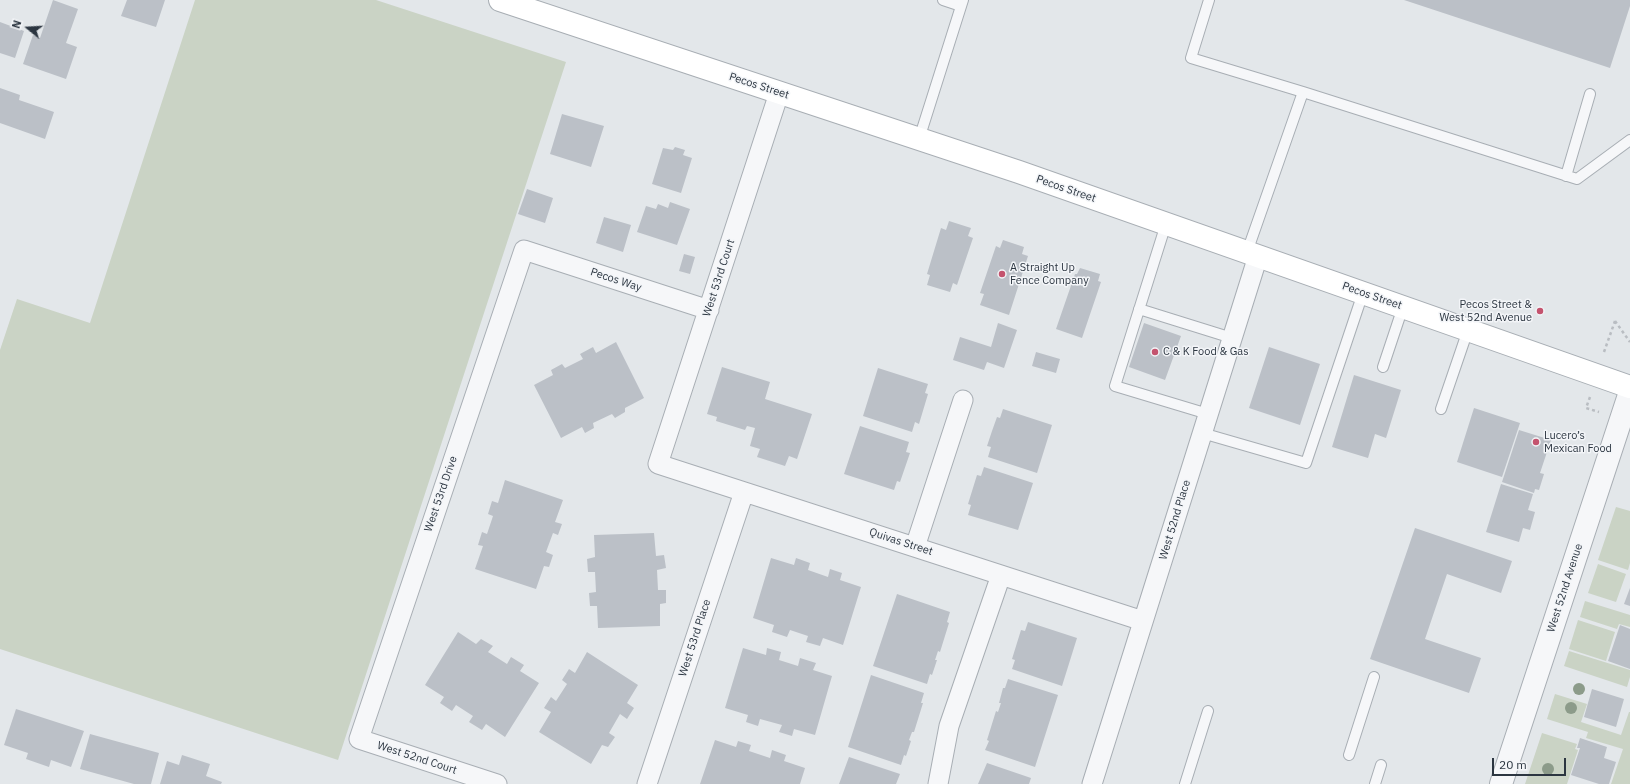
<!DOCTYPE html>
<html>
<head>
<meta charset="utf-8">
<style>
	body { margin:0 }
	#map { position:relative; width:1630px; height:784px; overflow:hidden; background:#e3e7ea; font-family:"IBM Plex Sans",sans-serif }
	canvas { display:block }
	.north { position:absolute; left:8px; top:8px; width:40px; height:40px; -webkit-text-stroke:3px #f3f5f8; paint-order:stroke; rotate:288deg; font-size:11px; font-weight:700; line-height:16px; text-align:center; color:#2c3641 }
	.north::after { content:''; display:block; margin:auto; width:14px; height:18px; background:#2c3641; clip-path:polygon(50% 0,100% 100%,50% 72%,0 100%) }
	.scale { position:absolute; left:1492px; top:758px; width:74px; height:18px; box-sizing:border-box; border:2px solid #2c3641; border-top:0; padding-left:5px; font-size:12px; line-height:14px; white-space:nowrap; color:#2c3641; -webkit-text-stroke:3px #f3f5f8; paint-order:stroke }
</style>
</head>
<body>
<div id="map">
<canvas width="1630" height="784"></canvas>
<div class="north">N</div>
<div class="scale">20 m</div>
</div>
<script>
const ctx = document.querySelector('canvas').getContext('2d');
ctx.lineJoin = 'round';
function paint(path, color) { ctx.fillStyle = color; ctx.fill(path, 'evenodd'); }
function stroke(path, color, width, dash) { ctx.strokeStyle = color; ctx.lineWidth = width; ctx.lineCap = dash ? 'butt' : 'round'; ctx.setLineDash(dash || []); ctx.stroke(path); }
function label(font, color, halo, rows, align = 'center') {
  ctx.font = font + ' "IBM Plex Sans",sans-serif'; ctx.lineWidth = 3; ctx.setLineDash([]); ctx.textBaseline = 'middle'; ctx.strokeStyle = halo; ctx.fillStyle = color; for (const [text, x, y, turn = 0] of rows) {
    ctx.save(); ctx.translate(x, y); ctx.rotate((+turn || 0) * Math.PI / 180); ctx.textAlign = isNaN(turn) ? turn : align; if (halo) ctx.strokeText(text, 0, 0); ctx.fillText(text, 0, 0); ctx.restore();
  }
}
paint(new Path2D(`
	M195,0H376L566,62L338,760L0,649V350L17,299L90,323Z
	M1616,507L1630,511V563L1628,570L1598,560Z
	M1598,564L1626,574L1616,602L1588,593Z
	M1585,601L1630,615V627L1619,624L1617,629L1580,617Z
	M1578,620L1615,632L1606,661L1569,649Z
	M1569,651L1630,670V677L1627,687L1564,666Z
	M1555,694L1587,704L1581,722L1621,735L1629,712H1630V784H1611L1623,749L1586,738L1588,732L1547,719Z
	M1542,733L1577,744L1575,749L1578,750L1567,784H1525Z`), '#cad3c5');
paint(new Path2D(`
	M53,0L78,9L66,43L77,47L66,79L23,64L33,35L40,38Z
	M127,0H165L156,27L121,16Z
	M1404,0H1630V6L1610,68Z
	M0,22L24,31L15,58L0,53Z
	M0,88L20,95L19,100L54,112L45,139L0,123Z
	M562,114L604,126L591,167L550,154Z
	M675,147L685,150L683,155L692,158L681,193L652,184L663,148L673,150Z
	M527,189L553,198L545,223L518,214Z
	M670,202L690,209L677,245L637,232L646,206L656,209L658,204L668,208Z
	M604,217L631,225L623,252L596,243Z
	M949,221L971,228L968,236L973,238L957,285L953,283L950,292L927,285L930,275L927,274L941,228L946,230Z
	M1003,240L1024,247L1022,254L1028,256L1009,315L980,305L984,294L980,293L996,246L1000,248Z
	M684,254L695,257L690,274L679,271Z
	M1080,268L1100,274L1098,281L1101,282L1082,338L1056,329L1075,274H1077Z
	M998,323L1017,330L1004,368L987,362L984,370L953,360L960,337L991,347Z
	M1144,323L1181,336L1165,380L1129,367Z
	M616,342L644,398L625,408V412L615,418L612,414L593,423L594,428L585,433L582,427L561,438L534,385L553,375L551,370L562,364L565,368L583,359L580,354L593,347L596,353Z
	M1269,347L1320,364L1300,425L1249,408Z
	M1036,352L1060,359L1056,373L1032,366Z
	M722,367L770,382L765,399L812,414L797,459L789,456L785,466L757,457L760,449L750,446L755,428L747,426L745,430L716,421L717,417L707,414Z
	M878,368L928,384L925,393L928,394L919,424L915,422L912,432L863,416Z
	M1354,375L1401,390L1386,438L1375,434L1368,458L1332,447Z
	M1474,408L1520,423L1502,477L1457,462Z
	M1003,409L1052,425L1037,473L988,457L991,447L987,446L992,431L997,417L1000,418Z
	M860,426L909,442L906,452L910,453L900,482L897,481L894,490L844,474Z
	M1519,430L1551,440L1540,473L1544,474L1539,490L1535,489L1534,493L1502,482Z
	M984,467L1033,483L1018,530L968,515L971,505L968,504L977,475L981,476Z
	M505,480L563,500L555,522L562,524L558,535L553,533L546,552L553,555L549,567L544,566L536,589L475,569L483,546L478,545L482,532L487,534L493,516L488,514L492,501L498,503Z
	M1501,484L1533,494L1528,510L1535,512L1530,530L1523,528L1519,542L1486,532Z
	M1415,528L1512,561L1501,593L1447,574L1425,639L1481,658L1469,693L1370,659Z
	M654,533L656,556L664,555L666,568L657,570L658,590H666V603L660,604V626L598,628L597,606H590L589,593L596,592L595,572H588L587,559L595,557L594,535Z
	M771,558L794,565L796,558L810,563L808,570L828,577L830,569L842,573L840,580L861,587L843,645L823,638L820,646L806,642L808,636L790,630L787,637L772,632L774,625L753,618Z
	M1630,588V606L1624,604Z
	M897,594L950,612L947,622L949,623L940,652L938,651L935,660H937L932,675L930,674L927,684L873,666Z
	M1028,622L1077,638L1062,686L1012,669L1015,660L1012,659L1021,630L1025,631Z
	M1620,625L1630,629V669L1608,661Z
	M458,632L476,644L481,639L493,646L488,652L507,664L511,657L524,665L520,671L539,683L505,737L486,724L482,730L469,722L473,716L456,705L452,711L440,703L444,697L425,685Z
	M743,648L766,655L767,648L781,652L779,660L798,666L800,658L816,663L813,670L832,676L815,735L794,729L792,736L779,732L782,725L760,719L758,726L746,722L748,715L725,708Z
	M587,652L638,685L627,703L634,708L627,719L620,714L609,733L615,737L608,747L602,745L591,764L539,732L551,712L544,708L551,697L556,701L567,684L562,680L569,669L575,673Z
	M871,675L924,693L921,703H923L914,732H912L909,740L911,741L906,756L904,755L901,765L848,747Z
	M1008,679L1058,695L1035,767L985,750L989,741L987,740L996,711L998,712L1001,703H999L1003,688H1005Z
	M1592,689L1624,699L1616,727L1584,717Z
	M16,709L84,731L71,767L51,760L49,767L26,759L28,753L4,745Z
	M90,734L159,753L151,784H134L80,769Z
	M1580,738L1607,747L1604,758L1616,762L1609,784H1599L1571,775L1580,748H1577Z
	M715,740L736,747L738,741L751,745L749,751L770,758L772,750L786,755L784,761L805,768L800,784H700Z
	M182,755L210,764L206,776L222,782L221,784H160L167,761L179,765Z
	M849,757L900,774L896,784H839Z
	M987,763L1031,778L1029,784H978Z`), '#bbc0c7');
const service = new Path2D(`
	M943,0L961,6
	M1209,0L1191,58L1303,92
	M919,139L963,0
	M1566,176L1590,94
	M1166,224L1115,386L1208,414
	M1247,252L1303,92L1577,179L1630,140
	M1139,309L1232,338
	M1383,367L1403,307
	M1441,409L1468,330
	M1202,433L1306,463L1363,293
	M1349,755L1374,677
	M1185,784L1208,711
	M1375,784L1381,765`);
const minor = new Path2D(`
	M779,93L658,464L1143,621
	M915,547L963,400
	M497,784L359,739L524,250L709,310
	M647,784L744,492
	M938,784L949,726L1001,575
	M1092,784L1258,256`);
const tertiary = new Path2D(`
	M1501,784L1630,392`);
const secondary = new Path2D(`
	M500,0L1019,172L1630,387`);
stroke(service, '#a8aeb4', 12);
stroke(minor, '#a8aeb4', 21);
stroke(tertiary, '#a8aeb4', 24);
stroke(secondary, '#a8aeb4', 24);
stroke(new Path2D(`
	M1615,321L1630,342
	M1604,352L1615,321
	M1590,397L1586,408L1599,412`), '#b9bdc2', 2.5, [3, 3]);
stroke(service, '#f6f7f9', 10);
stroke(minor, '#f6f7f9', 19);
stroke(tertiary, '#f6f7f9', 22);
stroke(secondary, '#fff', 22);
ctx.fillStyle = '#8c9b8a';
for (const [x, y] of [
	[1579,689],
	[1571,708],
	[1548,769]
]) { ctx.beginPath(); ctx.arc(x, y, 6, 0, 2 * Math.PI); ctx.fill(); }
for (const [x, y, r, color] of [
	[1002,274,4,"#c4536e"],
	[1540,311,4,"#c4536e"],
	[1155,352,4,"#c4536e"],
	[1536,442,4,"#c4536e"]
]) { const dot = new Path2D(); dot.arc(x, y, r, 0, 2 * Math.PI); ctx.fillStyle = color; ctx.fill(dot); stroke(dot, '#f3f5f8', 1.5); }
label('11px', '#2c3641', '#f3f5f8', [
	["Pecos Street",759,86,18],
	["Pecos Street",1066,189,19],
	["West 53rd Court",719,278,-72],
	["Pecos Way",616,280,18],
	["Pecos Street",1372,296,19],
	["West 53rd Drive",441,494,-71],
	["West 52nd Place",1175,520,-73],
	["Quivas Street",901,542,18],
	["West 52nd Avenue",1565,588,-72],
	["West 53rd Place",695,638,-72],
	["West 52nd Court",417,758,18]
]);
label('11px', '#2c3641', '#f3f5f8', [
	["A Straight Up",1010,268],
	["Fence Company",1010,281],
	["Pecos Street &",1532,305,"right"],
	["West 52nd Avenue",1532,318,"right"],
	["C & K Food & Gas",1163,352],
	["Lucero’s",1544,436],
	["Mexican Food",1544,449]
], 'left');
</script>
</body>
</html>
